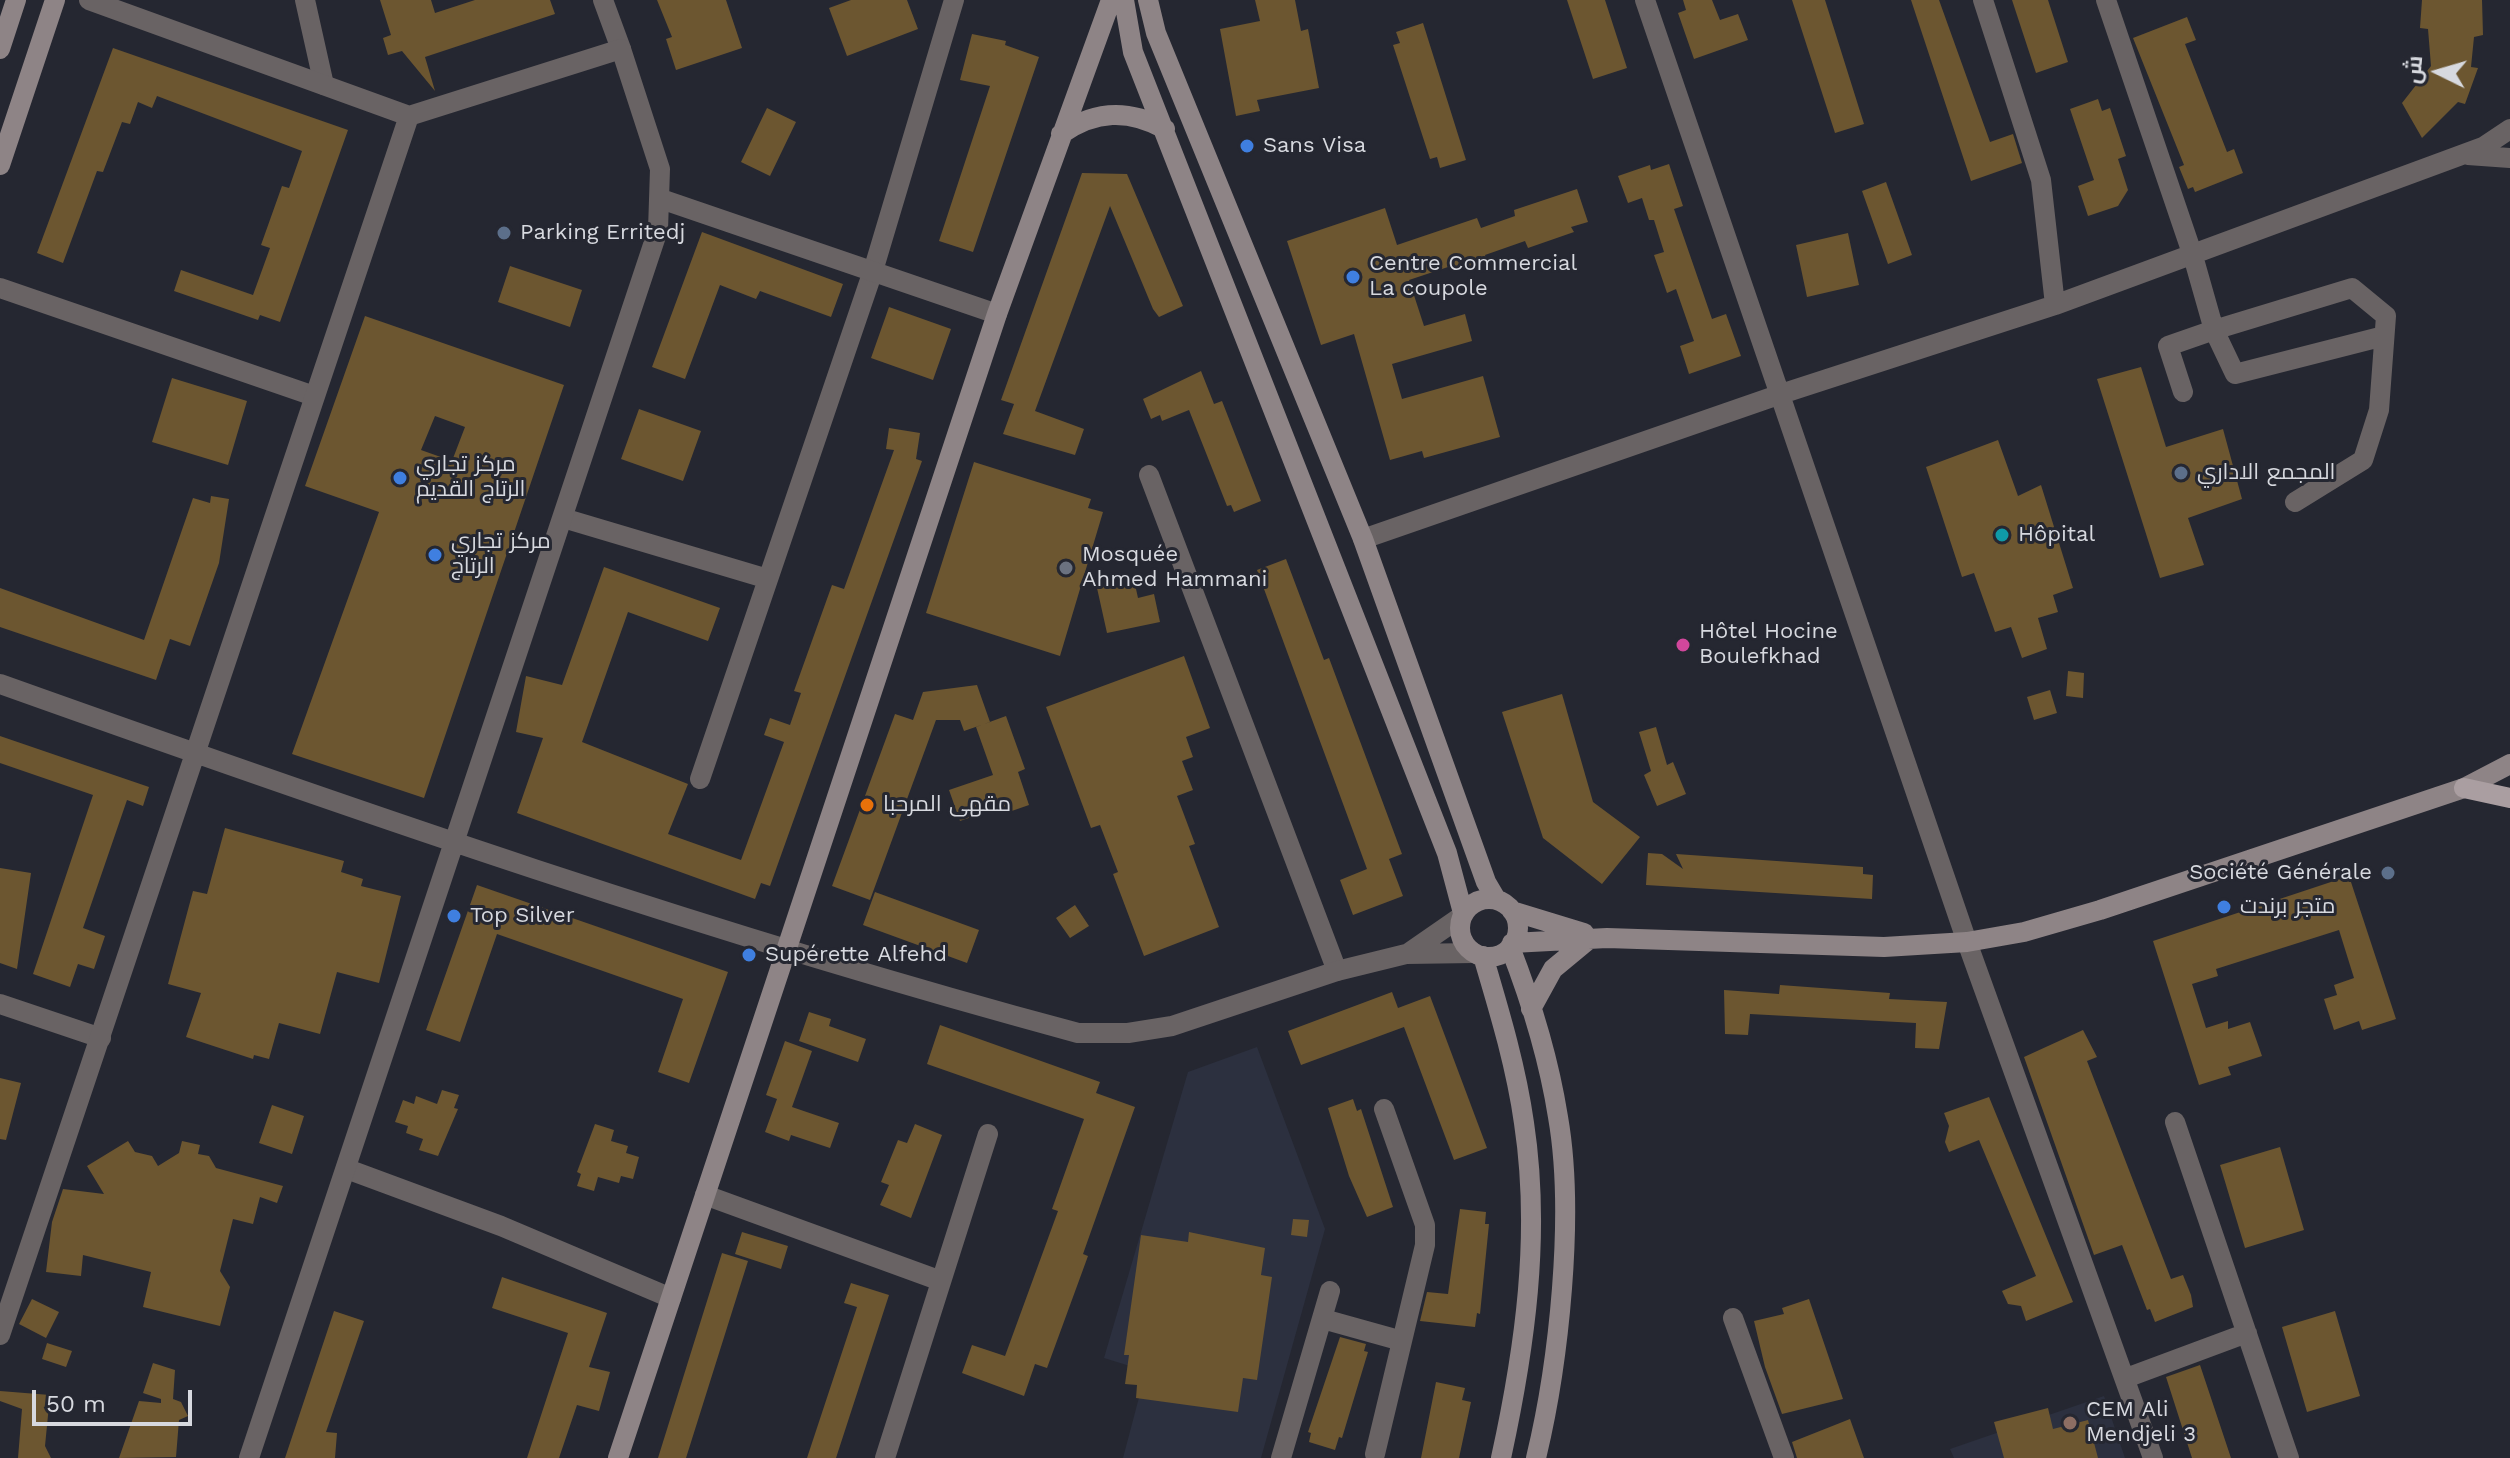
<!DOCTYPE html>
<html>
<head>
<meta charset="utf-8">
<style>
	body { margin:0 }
	#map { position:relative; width:2510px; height:1458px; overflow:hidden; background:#252731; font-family:"Work Sans",Cairo,sans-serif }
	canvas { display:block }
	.north { position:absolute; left:2398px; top:32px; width:80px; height:80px; -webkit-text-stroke:6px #252731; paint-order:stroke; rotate:275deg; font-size:22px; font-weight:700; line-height:32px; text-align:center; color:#d7d9df }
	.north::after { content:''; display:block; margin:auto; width:28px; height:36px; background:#d7d9df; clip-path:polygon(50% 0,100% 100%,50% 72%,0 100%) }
	.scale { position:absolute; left:32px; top:1390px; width:160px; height:36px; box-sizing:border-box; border:4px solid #d7d9df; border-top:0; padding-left:10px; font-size:24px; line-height:28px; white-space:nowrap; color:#d7d9df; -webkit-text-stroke:6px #252731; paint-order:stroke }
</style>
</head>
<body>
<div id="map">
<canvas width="2510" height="1458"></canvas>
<div class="north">ش</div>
<div class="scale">50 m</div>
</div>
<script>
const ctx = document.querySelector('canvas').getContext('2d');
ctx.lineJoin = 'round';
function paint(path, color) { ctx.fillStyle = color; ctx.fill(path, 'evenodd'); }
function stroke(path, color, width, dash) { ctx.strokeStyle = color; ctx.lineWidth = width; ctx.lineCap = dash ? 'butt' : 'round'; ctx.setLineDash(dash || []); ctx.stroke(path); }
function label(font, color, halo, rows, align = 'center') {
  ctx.font = font + ' "Work Sans",Cairo,sans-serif'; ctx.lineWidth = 6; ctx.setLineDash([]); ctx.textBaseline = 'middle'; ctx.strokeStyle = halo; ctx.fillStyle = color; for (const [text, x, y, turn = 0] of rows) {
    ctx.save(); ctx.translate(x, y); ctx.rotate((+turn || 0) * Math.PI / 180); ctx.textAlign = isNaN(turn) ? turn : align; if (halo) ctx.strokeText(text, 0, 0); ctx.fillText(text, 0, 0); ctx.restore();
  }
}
paint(new Path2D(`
	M1257,1047L1325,1229L1261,1458H1123L1146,1371L1104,1358L1188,1072Z
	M2104,1396L2125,1458H1954L1950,1449Z`), '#2c303f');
paint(new Path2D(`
	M380,0H431L435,13L475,0H550L555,14L425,57L435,91L402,51L388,55L383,38L391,35Z
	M657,0H726L742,48L676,70L666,39L672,37Z
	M851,0H907L918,29L847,56L829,8Z
	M1255,0H1295L1301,31L1308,29L1319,88L1257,100L1260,111L1236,116L1220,29L1260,21Z
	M1567,0H1605L1627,68L1593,79Z
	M1683,0H1712L1720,20L1738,14L1748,40L1694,59L1678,13L1686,10Z
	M1792,0H1825L1864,124L1835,133Z
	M1911,0H1939L1990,142L2013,134L2022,163L1971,181Z
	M2012,0H2048L2068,62L2036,73Z
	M2422,0H2482L2483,35L2474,37L2471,67L2478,68L2465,104L2458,102L2422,138L2402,103L2431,66L2428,29L2420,28Z
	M2187,17L2196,40L2185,44L2227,152L2234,149L2243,173L2195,192L2193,187L2188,189L2179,167L2184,165L2133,38Z
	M1423,23L1466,160L1440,168L1437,157L1430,159L1393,45L1400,43L1396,32Z
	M972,34L1006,41L1005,45L1039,57L973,252L939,241L990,86L960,80Z
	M113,48L348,130L280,322L260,315L258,320L174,291L181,270L253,295L270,248L261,245L282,186L289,188L302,151L157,96L152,108L138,102L130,124L122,122L103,172L97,171L63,263L37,253Z
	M2098,99L2102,111L2110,108L2126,156L2118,159L2128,190L2118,206L2088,216L2078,186L2094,180L2070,109Z
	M767,108L796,122L770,176L741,162Z
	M1669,164L1683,206L1674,209L1712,319L1726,314L1741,356L1689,374L1680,346L1694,341L1676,289L1667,293L1654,255L1664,252L1654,220H1649L1642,198L1628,203L1618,176L1650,165L1651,170Z
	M1082,173L1127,174L1183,306L1159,317L1153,309L1110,206L1035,411L1084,429L1075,455L1003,434L1014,404L1001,400Z
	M1886,182L1912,255L1888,264L1862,191Z
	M1577,189L1588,222L1571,227L1574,232L1528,248L1525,241L1485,255L1487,261L1453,272L1451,266L1409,280L1424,326L1465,314L1472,341L1392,364L1402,399L1483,376L1500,437L1424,458L1422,451L1390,460L1354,334L1321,345L1287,241L1385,208L1397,245L1477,218L1481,228L1515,216L1514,210Z
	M702,232L843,284L831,317L760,291L756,299L720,285L685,379L652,367Z
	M1848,233L1859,285L1807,297L1796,245Z
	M510,266L582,290L570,327L498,302Z
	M889,307L951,329L933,380L871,358Z
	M365,316L564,385L424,798L292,754L379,512L305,486ZM435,416L465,427L452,461L421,450Z
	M2141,367L2166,447L2223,429L2242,499L2188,518L2204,565L2160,578L2097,379Z
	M1201,371L1214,404L1222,401L1261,501L1234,512L1231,505L1227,506L1189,410L1162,421L1160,415L1151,419L1143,399Z
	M172,378L247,401L228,465L152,442Z
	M639,409L701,431L683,481L621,459Z
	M889,428L920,433L916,459L922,461L770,886L761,883L755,899L517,813L543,738L516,732L526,676L562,685L604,567L720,608L708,641L628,612L582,742L688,784L668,834L741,860L784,742L764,735L770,718L790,725L801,693L794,691L832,585L844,589L894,450L886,449Z
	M1998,440L2018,496L2041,485L2073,588L2053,595L2058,612L2038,618L2047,649L2022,658L2011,627L1995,632L1974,573L1962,577L1926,467Z
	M974,462L1091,499L1088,508L1103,512L1060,656L926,613Z
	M211,496L229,499L219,563L190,646L170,639L156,680L0,627V588L144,640L193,498L210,503Z
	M1286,559L1324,660L1329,658L1402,854L1389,859L1403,896L1353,915L1340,880L1367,869L1257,570Z
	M1134,580L1138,598L1154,594L1160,622L1107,633L1097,588Z
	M1184,656L1210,728L1186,737L1193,757L1182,761L1193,790L1177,796L1195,844L1189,846L1219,927L1144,956L1113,874L1118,872L1100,825L1091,828L1046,707Z
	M2068,671L2084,673L2083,698L2066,696Z
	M977,685L990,722L964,731L960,720H936L870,900L832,886L895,714L913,720L923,692Z
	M2050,690L2057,713L2034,720L2027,697Z
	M1562,694L1593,802L1640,837L1602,884L1543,838L1502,712Z
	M1006,716L1025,769L1018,772L1029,805L1006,813L1003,806L960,821L949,790L993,775L976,727Z
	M1656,727L1667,765L1673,762L1686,794L1657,806L1644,775L1651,771L1639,732Z
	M0,736L149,787L143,806L127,800L83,928L105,936L94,969L78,964L70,987L33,974L93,795L0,763Z
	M225,828L344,861L341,872L363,879L361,886L401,896L379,983L337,972L320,1034L279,1023L269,1059L254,1055L253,1059L186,1037L201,993L168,984L193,891L207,894Z
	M1648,853L1662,854L1683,869L1676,854L1863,867V874L1873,875L1872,899L1646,885Z
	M0,868L31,873L17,969L0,963Z
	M2349,876L2396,1019L2362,1030L2359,1021L2334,1030L2324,999L2337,995L2334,985L2354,978L2339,930L2216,969L2218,976L2192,984L2206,1028L2228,1021V1029L2250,1022L2262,1056L2228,1067L2231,1075L2199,1085L2153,941Z
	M477,885L728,972L689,1083L658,1072L683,999L497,934L460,1042L426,1030Z
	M875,892L979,930L967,963L863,925Z
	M1075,905L1089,926L1070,938L1056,918Z
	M1780,985L1890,993L1889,999L1947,1002L1939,1049L1915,1048L1916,1023L1750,1014L1748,1035L1725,1034L1724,990L1779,994Z
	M1392,992L1398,1008L1430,996L1487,1148L1454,1160L1404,1027L1301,1065L1288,1031Z
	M809,1012L831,1019L829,1026L866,1039L858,1062L799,1041Z
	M940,1025L1100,1082L1096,1093L1135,1107L1083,1254L1088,1256L1047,1368L1035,1364L1024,1396L962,1373L972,1345L1005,1356L1058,1211L1052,1209L1084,1119L927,1064Z
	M2083,1030L2097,1057L2087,1061L2171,1279L2183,1275L2191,1295L2193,1307L2155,1322L2150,1309L2147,1310L2122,1245L2094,1255L2024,1057Z
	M785,1041L812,1051L792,1107L839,1123L830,1148L791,1135L789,1141L765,1132L777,1099L766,1095Z
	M0,1078L21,1083L6,1140L0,1139Z
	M442,1090L459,1095L454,1108L458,1109L438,1156L419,1150L423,1139L406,1133L408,1126L395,1122L403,1100L414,1104L416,1096L437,1104Z
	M1989,1097L2073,1302L2026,1321L2021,1306L2008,1304L2002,1291L2036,1276L1979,1140L1949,1152L1945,1142L1949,1126L1944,1113Z
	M1353,1099L1357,1111L1361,1109L1393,1207L1367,1217L1349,1176L1328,1108Z
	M272,1105L304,1116L292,1154L259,1143Z
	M595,1124L614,1130L611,1141L628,1146L626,1153L639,1157L633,1179L621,1176L619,1183L598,1177L594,1191L577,1186L581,1174L577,1172Z
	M915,1124L942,1135L911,1218L880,1205L889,1185L881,1182L898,1140L907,1143Z
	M128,1141L135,1152L152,1156L158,1166L179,1153L182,1141L200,1145L198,1154L209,1156L216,1168L283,1186L277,1203L260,1197L253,1224L233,1219L220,1271L230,1287L220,1326L143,1307L151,1272L83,1255L81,1276L46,1272L52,1222L63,1189L104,1194L87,1166Z
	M2280,1147L2304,1230L2245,1248L2220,1165Z
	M1460,1209L1486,1212L1485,1224H1489L1480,1314L1477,1313L1475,1327L1420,1321L1427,1292L1448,1294Z
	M1293,1219L1309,1220L1307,1237L1291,1235Z
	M742,1232L788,1246L781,1269L735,1254Z
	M1189,1232L1265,1248L1261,1275L1272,1277L1257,1380L1243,1378L1238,1412L1136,1398L1137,1385L1125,1384L1129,1355H1124L1141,1235L1188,1242Z
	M722,1253L748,1261L686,1458H658Z
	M502,1277L607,1313L589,1367L610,1372L599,1411L577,1405L559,1458H527L568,1333L492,1308Z
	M851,1283L889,1295L836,1458H807L857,1307L844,1303Z
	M32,1299L59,1312L46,1338L19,1324Z
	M1809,1299L1843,1399L1782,1414L1765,1367L1754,1321L1784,1314L1782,1308Z
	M334,1311L364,1321L326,1432L337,1433L335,1458H285Z
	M2335,1311L2360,1396L2307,1412L2282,1327Z
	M1340,1337L1366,1344L1364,1351L1368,1352L1342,1438L1339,1437L1335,1450L1309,1442L1311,1433L1308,1432Z
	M47,1343L72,1351L66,1367L42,1359Z
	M153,1363L175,1370L173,1399L181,1402L188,1416L179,1420L176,1457L119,1458L139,1401L161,1403V1399L143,1393Z
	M2200,1365L2231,1458H2192L2166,1377Z
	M1436,1382L1465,1388L1462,1400L1471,1402L1459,1458H1421Z
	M0,1391L50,1395L45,1446L51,1458H18L22,1409L0,1401Z
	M2048,1408L2053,1429L2088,1420L2098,1458H2004L1994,1422Z
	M1850,1419L1864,1458H1797L1792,1442Z`), '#6c5630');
stroke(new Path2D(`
	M305,0L324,85
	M603,0L621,49
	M1645,0L1967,942L2153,1458
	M1983,0L2041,180L2055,305
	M2106,0L2193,256L2214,330L2352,288L2386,316L2379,410L2363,460L2295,502
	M2468,155L2510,158
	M0,288L314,396
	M2183,392L2168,346L2214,330L2235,374L2384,336
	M1149,475L1337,971
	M563,518L768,579
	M1363,539L1781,394L2055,305L2483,147L2510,129
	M700,779L873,271L954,0
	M0,1004L101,1038
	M2175,1122L2289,1458
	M347,1169L501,1226L671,1298
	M705,1195L941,1281
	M1733,1318L1784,1458
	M1323,1319L1402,1341
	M2126,1378L2247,1333
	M1375,1454L1425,1245V1225L1384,1109
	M885,1458L988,1134
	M1281,1458L1330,1291`), '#696364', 20);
stroke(new Path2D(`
	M89,0L409,116L621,49L660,169L658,230L249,1458
	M661,199L997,314
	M0,684C356,811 713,935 1078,1033H1128L1172,1026L1337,971L1406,954L1474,953
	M1410,952L1462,916
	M0,1335L409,116`), '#696364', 20);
stroke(new Path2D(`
	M1124,0L1133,52L1447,853L1463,913
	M1148,0L1156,33L1363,539L1486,882L1496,899
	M0,49L16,0
	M1061,134C1095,110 1129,109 1165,129
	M0,165L55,0
	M1460 928a29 29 0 1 1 58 0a29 29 0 1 1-58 0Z
	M1512,911L1584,933
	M1512,943L1607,938L1884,947L1967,942L2024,932L2100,910L2464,788L2510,764
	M1510,947C1531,1001 1549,1060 1558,1117C1575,1214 1559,1363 1536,1458
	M1483,956C1499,1010 1516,1066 1524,1123C1541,1235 1525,1348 1501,1458
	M1531,1009L1553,969L1588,940
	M618,1458L997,314L1111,0`), '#8e8486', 20);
stroke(new Path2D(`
	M2464,788L2510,798`), '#aa9ea1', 20);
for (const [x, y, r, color] of [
	[1247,146,8,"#3f7fe0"],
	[504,233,8,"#5c6f8a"],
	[1353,277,8,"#3f7fe0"],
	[2181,473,8,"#5c6f8a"],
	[400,478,8,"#3f7fe0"],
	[2002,535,8,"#0f9aa8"],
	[435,555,8,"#3f7fe0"],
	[1066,568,8,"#6b7280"],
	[1683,645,8,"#d1479c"],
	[867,805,8,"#e8710a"],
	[2388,873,8,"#5c6f8a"],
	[2224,907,8,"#3f7fe0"],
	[454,916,8,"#3f7fe0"],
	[749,955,8,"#3f7fe0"],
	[2070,1423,8,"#8d6e63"]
]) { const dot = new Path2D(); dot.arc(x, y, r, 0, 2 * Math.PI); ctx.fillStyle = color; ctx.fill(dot); stroke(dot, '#252731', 3); }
label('22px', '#d7d9df', '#252731', [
	["Sans Visa",1263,146],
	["Parking Erritedj",520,233],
	["Centre Commercial",1369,264],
	["La coupole",1369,289],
	["مركز تجاري",416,465],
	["الرتاج القديم",416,490],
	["المجمع الاداري",2197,473],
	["Hôpital",2018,535],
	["مركز تجاري",451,542],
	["الرتاج",451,567],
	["Mosquée",1082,555],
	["Ahmed Hammani",1082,580],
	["Hôtel Hocine",1699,632],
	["Boulefkhad",1699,657],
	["مقهى المرحبا",883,805],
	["Société Générale",2372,873,"right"],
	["متجر برندت",2240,907],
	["Top Silver",470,916],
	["Supérette Alfehd",765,955],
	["CEM Ali",2086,1410],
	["Mendjeli 3",2086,1435]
], 'left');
</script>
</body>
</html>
